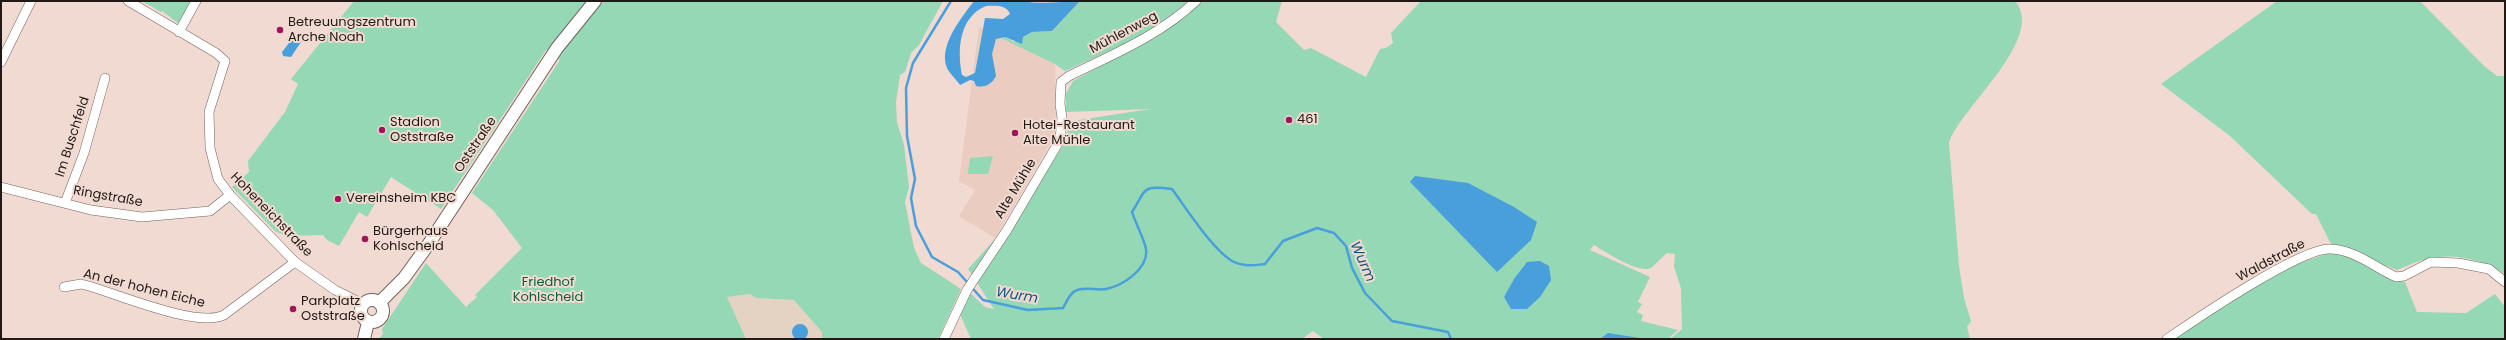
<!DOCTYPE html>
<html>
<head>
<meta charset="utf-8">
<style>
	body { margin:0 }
	#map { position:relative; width:2506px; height:340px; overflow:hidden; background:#f0dad1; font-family:Poppins,sans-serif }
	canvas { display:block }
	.frame { position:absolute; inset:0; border:2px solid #211916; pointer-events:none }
</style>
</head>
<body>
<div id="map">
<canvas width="2506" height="340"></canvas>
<div class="frame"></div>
</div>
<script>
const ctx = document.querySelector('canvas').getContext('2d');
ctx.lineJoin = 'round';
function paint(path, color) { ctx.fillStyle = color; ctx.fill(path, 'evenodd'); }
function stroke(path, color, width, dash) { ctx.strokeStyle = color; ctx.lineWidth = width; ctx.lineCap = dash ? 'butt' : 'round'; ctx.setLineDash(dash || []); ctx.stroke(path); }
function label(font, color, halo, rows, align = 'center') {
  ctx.font = font + ' Poppins,sans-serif'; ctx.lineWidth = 4; ctx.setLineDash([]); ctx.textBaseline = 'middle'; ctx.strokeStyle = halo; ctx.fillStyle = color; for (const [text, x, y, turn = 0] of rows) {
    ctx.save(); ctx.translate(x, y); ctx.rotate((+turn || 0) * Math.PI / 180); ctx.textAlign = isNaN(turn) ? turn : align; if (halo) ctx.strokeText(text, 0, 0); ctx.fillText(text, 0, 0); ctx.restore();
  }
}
paint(new Path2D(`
	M979,27L1055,63L1056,134L995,238L959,216L975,190L959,181Z`), '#eaccc0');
paint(new Path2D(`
	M750,294L756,298L794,300L822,332V339H746L727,297Z`), '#e4d2c2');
paint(new Path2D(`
	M142,1H192L182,21L178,23L162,11L161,12Z
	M354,1H943L919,45L911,53L905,72L900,75L896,102L897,122L904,145L909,187L905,202L914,248L921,263L961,289L938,339H822V332L794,300L756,298L750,294L727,297L746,339H379L383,334L382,329L426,263L466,307L477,297L475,295L522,248L493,210L472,193L560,60L546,50L441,209L391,177L367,217L359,212L339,246L327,240L323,235L286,236L275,231L232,187L249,172L248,161L285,112L298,84L291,79Z
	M1080,1H1189C1154,34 1109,51 1065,71L1055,64L1001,38L1005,37L1014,42L1032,32L1052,31Z
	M1203,1H1282L1276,22L1304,50L1311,48L1366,77L1380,49L1386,48L1393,43L1391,33L1421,1H2015C2047,38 1959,109 1949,143L1959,266L1964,298L1971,321L1967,327L1970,339H1670L1682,329L1681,288L1674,267L1675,254L1667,253C1662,257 1656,264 1651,268C1639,274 1605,252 1594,245L1590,250L1650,277L1638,302L1642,304L1637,312L1643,315L1641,321L1678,330L1668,339H1324L1313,331L1302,339H971L960,314L968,291L985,307L994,309L968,269L1026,205L1064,144L1068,129L1079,120L1151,109L1066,112V94L1073,81L1164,32Z
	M2277,1H2420L2484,66L2497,76H2505V274C2485,260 2452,252 2427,259C2417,261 2407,266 2397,270L2331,244L2316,214H2312L2230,136L2161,84Z
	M993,156L988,174H968L970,158Z
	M2329,253L2349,255L2383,274L2405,282L2417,312L2466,313L2495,294L2505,307V339H2173L2252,288L2294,265Z`), '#94d8b5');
paint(new Path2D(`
	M974,1H1026C1035,5 1068,1 1080,1L1052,31L1032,32L1023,37L1022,44L1005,37L996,39L992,54L996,76C992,84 985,88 976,86L974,81L970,80L960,85C956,79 950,74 947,68C938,46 962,17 974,1ZM986,6C995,6 1006,4 1010,14L1003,19L985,18L975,73L966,77L962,75C957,50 959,17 986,6Z
	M305,36L291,57L283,56L282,52L292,39Z
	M1415,176L1468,183L1514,207L1537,222L1531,240L1497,272L1410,182Z
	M1540,261L1549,266L1551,280L1540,297L1527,309H1511L1504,297L1514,279L1527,262Z
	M792 332a8 8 0 1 1 16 0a8 8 0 1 1-16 0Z
	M1608,333L1646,339H1600Z`), '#489fdc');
stroke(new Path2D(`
	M951,1L913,63L906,88L907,136L915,179L911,198L916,226L932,257L958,272L983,300L1028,310L1063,308C1066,303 1070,293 1075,291C1085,286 1096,291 1106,289C1122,286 1149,269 1146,249C1145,241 1135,222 1132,212C1147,189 1141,185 1172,189C1186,208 1214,252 1234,262C1244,267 1255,265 1265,264L1283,241L1317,228L1334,233L1346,246L1352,268L1365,293L1392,321L1448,332L1451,339`), '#489fdc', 2.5);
const street = new Path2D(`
	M128,1L216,53L225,61L209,112L210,148L218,179L230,195L295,262L335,290L363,304
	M179,32L196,1
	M1,62L31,1
	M1,187L91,210L142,217L210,211L230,195
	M65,203L84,153L105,78
	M64,287L81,284L89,286C119,295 198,328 224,315L295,262
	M944,339L967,290L1007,230L1060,140L1062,118L1060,104L1061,82L1069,76C1114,54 1160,35 1196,1
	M2167,339C2196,319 2299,249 2329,249C2354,249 2374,267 2396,277L2404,276L2431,262L2458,263L2489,269L2505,282`);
const secondary = new Path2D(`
	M361 311a11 11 0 1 1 22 0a11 11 0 1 1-22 0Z
	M379,303L404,278L428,245L557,48L595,1
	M364,339L368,322`);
stroke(street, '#746159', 10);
stroke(secondary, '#746159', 14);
stroke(street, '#fff', 9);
stroke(secondary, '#fff', 12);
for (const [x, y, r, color] of [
	[280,30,4,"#a1135b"],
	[1289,120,4,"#a1135b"],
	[382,130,4,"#a1135b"],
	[1015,133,4,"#a1135b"],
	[338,199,4,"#a1135b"],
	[365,239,4,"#a1135b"],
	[293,309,4,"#a1135b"]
]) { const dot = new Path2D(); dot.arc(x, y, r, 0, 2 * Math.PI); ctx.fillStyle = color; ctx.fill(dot); stroke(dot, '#f0dad1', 1.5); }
label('13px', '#211916', '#f0dad1', [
	["Betreuungszentrum",288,23],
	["Arche Noah",288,38],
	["461",1297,120],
	["Stadion",390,123],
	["Oststraße",390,138],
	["Hotel-Restaurant",1023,126],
	["Alte Mühle",1023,141],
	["Vereinsheim KBC",346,199],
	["Bürgerhaus",373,232],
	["Kohlscheid",373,247],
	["Parkplatz",301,302],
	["Oststraße",301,317]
], 'left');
label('13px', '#211916', '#f0dad1', [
	["Mühlenweg",1124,33,-28],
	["Im Buschfeld",73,137,-72],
	["Oststraße",476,145,-56],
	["Alte Mühle",1016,189,-59],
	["Ringstraße",108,197,10],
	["Hoheneichstraße",271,215,46],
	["Waldstraße",2271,261,-28],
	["An der hohen Eiche",144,289,14]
]);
label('13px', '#0b6040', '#f0dad1', [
	["Friedhof",548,283],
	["Kohlscheid",548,298]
]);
label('italic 14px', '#14557e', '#f0dad1', [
	["Wurm",1362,262,66],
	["Wurm",1017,296,10]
]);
</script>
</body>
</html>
